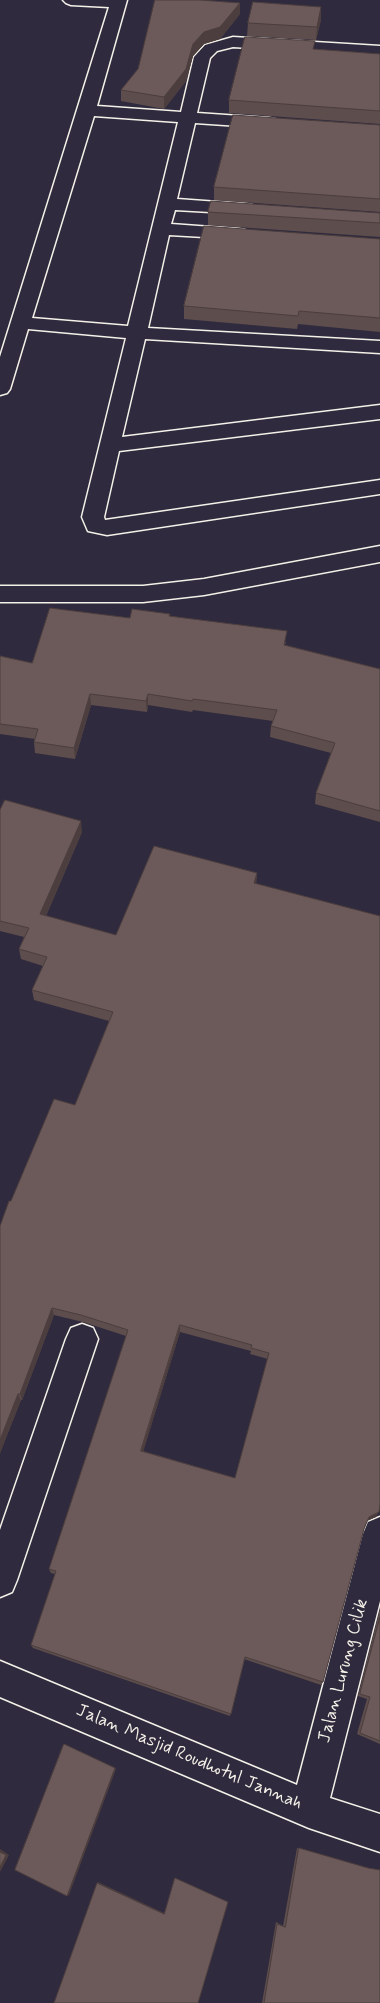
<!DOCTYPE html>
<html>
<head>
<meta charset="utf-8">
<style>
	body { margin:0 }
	canvas { display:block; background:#2f2a3d }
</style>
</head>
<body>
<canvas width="380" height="2003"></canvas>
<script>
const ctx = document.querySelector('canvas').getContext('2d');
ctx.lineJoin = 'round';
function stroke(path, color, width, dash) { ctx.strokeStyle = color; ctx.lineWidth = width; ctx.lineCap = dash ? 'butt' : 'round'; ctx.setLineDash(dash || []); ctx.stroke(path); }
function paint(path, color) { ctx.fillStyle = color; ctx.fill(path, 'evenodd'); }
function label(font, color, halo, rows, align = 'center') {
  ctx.font = font + ' Mynerve,sans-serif'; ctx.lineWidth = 4; ctx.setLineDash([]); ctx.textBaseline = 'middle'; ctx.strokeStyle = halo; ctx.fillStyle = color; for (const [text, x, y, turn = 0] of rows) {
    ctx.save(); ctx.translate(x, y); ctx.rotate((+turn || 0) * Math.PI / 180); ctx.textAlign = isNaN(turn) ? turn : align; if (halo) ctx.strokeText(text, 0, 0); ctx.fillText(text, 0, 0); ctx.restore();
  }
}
const minor = new Path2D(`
	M63,0H127L97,106L181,112L194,57L205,45L233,37L380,46V56L233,47L217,51L210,58L197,113L269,118L275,119L277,123L275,127L269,128L195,123L177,199L246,204L252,205L255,209L252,213L246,214L175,210L171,224L239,229L245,230L248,234L245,238L239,239L169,235L148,328L380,341V353L145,339L122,437L380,405V419L119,451L104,517L105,520L380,480V494L107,535L88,531L82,517L126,338L28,329L10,389L7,393L0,395V357L109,7L71,5L66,3ZM94,116L178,122L128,326L32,318Z
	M82,1324L93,1328L98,1339L17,1580L12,1592L0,1597V1530L66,1339L71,1328Z
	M380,1517V1601L330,1798L380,1814V1852L309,1828L0,1697V1661L297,1785L363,1534L368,1522Z`);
const secondary = new Path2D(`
	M380,546V562L204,595L143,602H0V586H143L204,579Z`);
stroke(minor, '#f4f1e8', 3);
stroke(secondary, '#f4f1e8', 3);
paint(minor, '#2f2a3d');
paint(secondary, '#2f2a3d');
paint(new Path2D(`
	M240,14L220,39L204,44L193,56L186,81L164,109L121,101V90L138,69Z
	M321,20L316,40L247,36L248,23Z
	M314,49L380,54V124L229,113V100Z
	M380,125V212L214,200V187Z
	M208,212L380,213V237L208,225Z
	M380,239V332L298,324L297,329L184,319V306Z
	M170,614V616L286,642L285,645L380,669V822L315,804L316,793L331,753L270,737L271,726L273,721L193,710L192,712L148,705L147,712L91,705L75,759L35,753L34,742L35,739L0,734V656L32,663L130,618Z
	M0,810L82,832L46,916L116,935L257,873L256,884L376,1517L367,1521L364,1529L323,1682L321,1685L244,1659L230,1716L33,1648L31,1645L55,1574L51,1573L49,1569L126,1336L83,1322L54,1315L22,1400H21L0,1453V1226L11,1201L75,1105L109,1021L34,1000L32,990L43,966L21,959L19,949L24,937L0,931ZM180,1332L251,1351L250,1354L268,1359L235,1478L143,1451Z
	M380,1609V1744L357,1734L367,1699L358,1696Z
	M297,1848L368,1868L380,2003H262L276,1922L283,1926Z`), '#5d4d4d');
paint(new Path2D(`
	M240,3V14L220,39L204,44L193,56L186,81L164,109V97L193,44L204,32Z
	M321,7V20L316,40L317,27Z
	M90,694L91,705L75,759L74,748Z
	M148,694V705L147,712L146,701Z
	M81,821L82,832L42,925L40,914Z
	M257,873L256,884L254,883Z
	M52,1308L54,1315L22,1400L20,1394Z
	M180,1325V1332L142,1456L141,1451Z
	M18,1394L21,1400L0,1453V1440Z
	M379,1512L376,1517L366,1521L369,1517Z
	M115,1768L116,1769L69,1895L67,1896Z
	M0,1849L9,1855L0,1872Z
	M98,1882L164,1913V1914L97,1883Z`), '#4c3e3e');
const building = new Path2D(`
	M155,0H200L240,3L220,27L204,32L193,44L186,69L164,97L121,90L138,69Z
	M253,2L321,7L317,27L248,23Z
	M245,37L315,41L313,49L380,54V111L229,100Z
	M233,115L380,125V199L214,187Z
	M211,201L380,213V223L208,212Z
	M204,226L380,239V318L299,311L298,316L184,306Z
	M50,608L130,618L132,609L170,614L169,616L287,631L284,645L380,669V811L316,793L335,743L271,726L277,710L193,699L192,701L148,694L146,701L90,694L74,748L34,742L38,729L0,724V656L32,663Z
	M5,800L81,821L40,914L116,935L154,846L257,873L254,883L380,916V1504L379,1512L369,1517L364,1529L323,1682L245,1657L231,1714L31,1645L56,1571L49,1569L128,1330L81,1315L52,1308L20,1394H18L0,1440V1226L9,1201H11L54,1099L75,1105L113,1012L32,990L47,957L19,949L29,928L0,921V810ZM180,1325L252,1345L251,1348L269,1353L235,1478L141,1451Z
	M380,1617V1741L360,1733L370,1697L360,1694Z
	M64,1744L115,1768L67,1896L15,1870Z
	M299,1848L368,1868L380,1870V2003H264L277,1924L285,1927Z
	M0,1852L6,1855L0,1867Z
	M175,1878L228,1902L198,2003H54L97,1883L164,1914Z`);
paint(building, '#6c5959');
stroke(building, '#4c3e3e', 1);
label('18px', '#f4f1e8', '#2f2a3d', [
	["Jalan Lurung Cilik",344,1671,-75],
	["Jalan Masjid Roudhotul Jannah",189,1758,23]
]);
</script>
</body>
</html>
